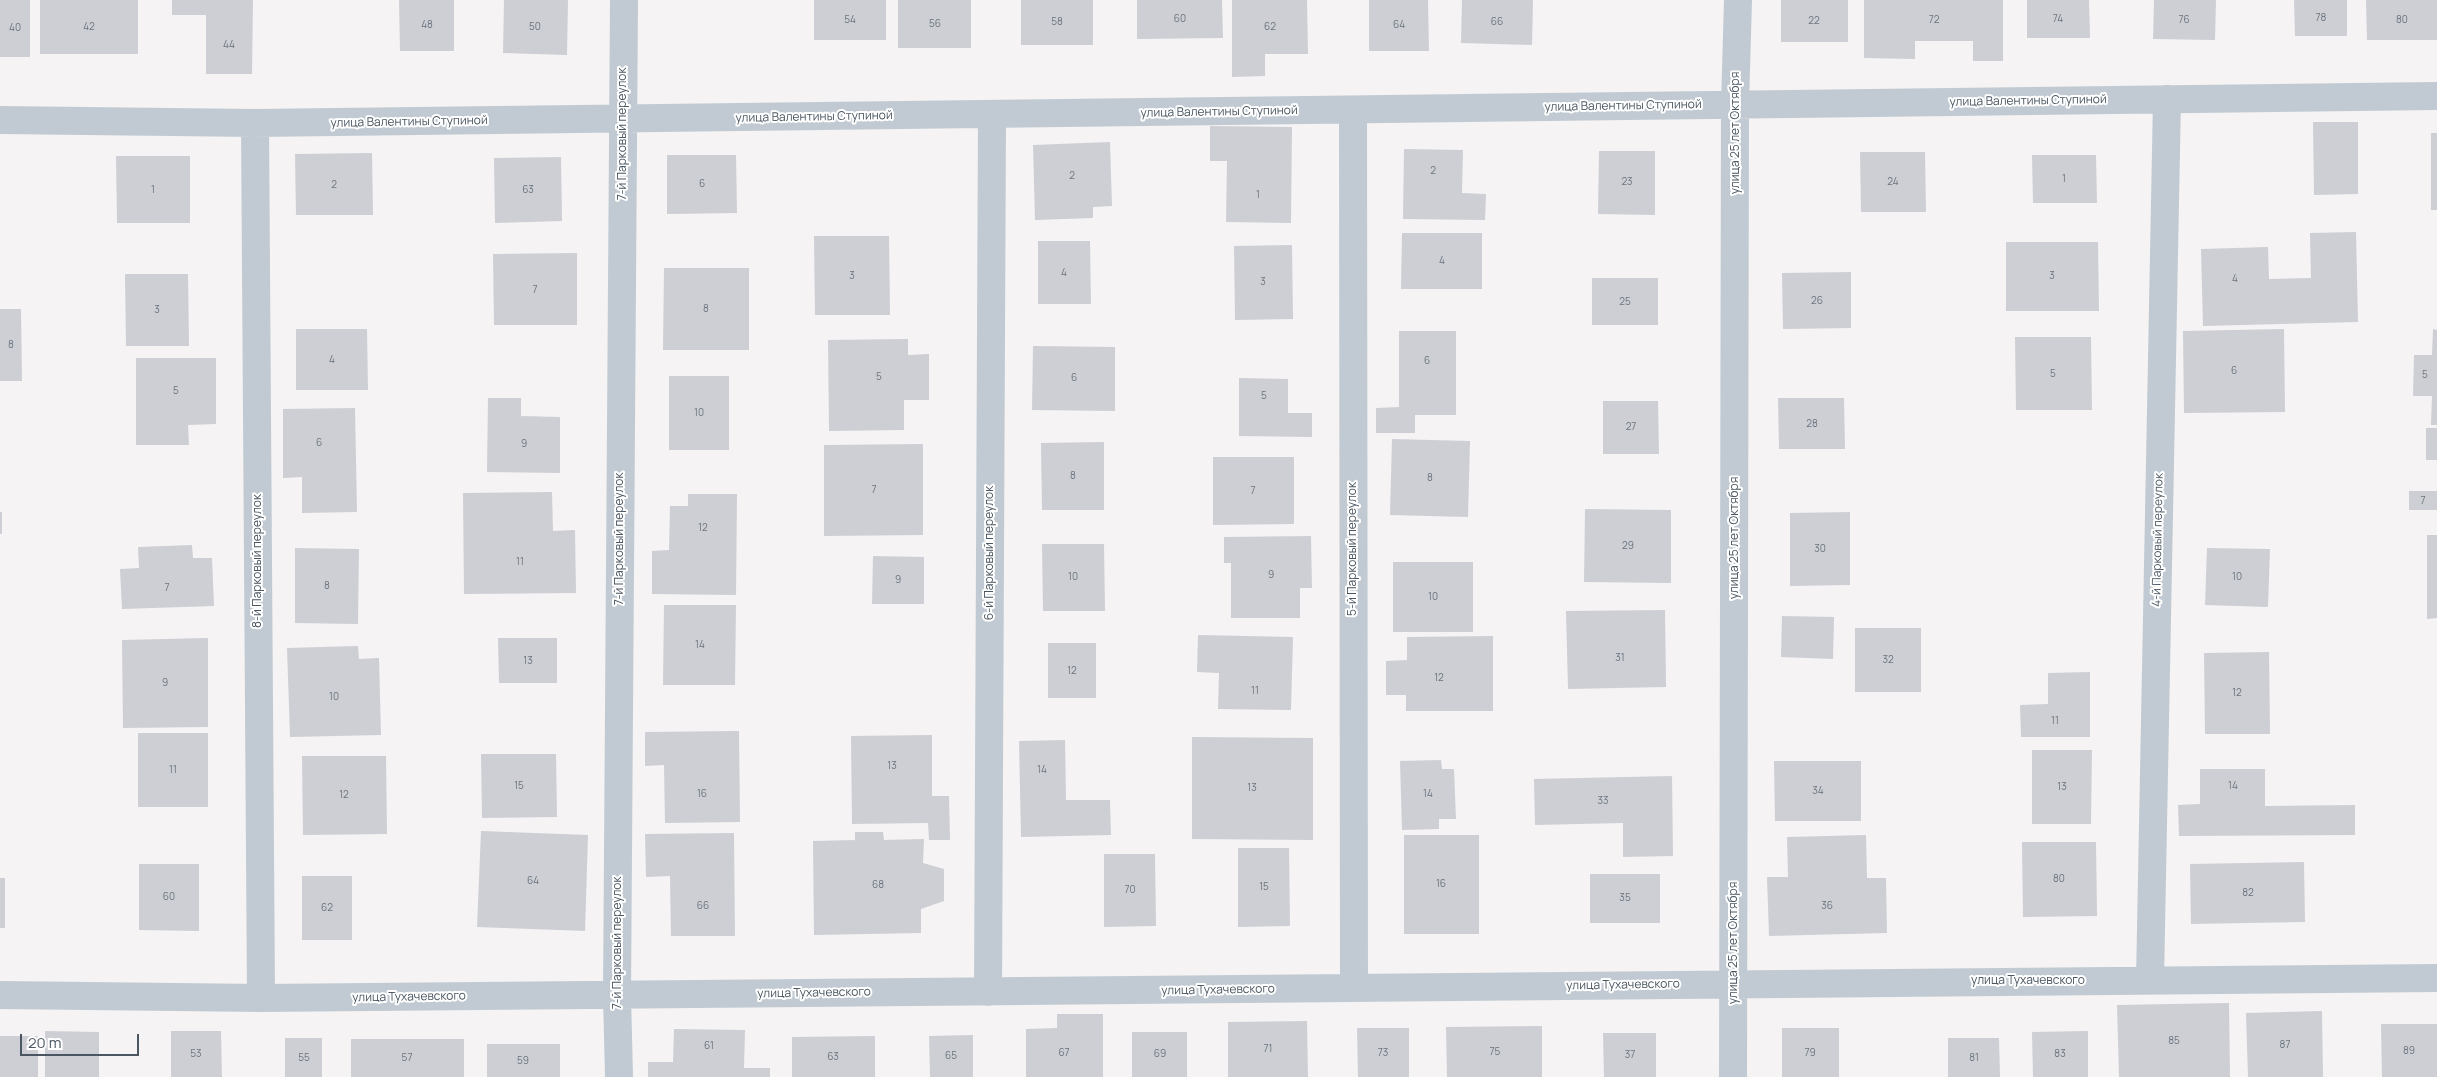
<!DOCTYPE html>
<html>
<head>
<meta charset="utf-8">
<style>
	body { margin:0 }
	#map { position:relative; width:2437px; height:1077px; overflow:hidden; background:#f5f3f3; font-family:Manrope,sans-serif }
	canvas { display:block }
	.scale { position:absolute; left:20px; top:1034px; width:119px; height:22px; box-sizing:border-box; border:2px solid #4a5661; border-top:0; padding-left:6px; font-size:15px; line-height:18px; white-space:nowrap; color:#4a5661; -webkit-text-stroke:4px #fff; paint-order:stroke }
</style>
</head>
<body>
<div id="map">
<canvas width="2437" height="1077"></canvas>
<div class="scale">20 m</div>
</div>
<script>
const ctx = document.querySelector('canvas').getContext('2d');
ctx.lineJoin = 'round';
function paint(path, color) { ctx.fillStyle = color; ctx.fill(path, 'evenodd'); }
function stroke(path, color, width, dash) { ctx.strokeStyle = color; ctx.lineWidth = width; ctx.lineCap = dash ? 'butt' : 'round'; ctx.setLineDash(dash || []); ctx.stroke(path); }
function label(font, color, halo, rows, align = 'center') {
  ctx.font = font + ' Manrope,sans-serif'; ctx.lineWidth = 4; ctx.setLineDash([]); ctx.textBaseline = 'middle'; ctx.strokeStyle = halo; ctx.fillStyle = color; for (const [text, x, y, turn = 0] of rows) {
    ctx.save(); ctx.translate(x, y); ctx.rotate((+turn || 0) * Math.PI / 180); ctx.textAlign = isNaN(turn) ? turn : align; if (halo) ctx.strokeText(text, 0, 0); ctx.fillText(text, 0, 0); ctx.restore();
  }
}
paint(new Path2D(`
	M0,0H30V57H0Z
	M40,0H138V54H40Z
	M172,0H253L252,74H206V15H172Z
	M399,0H454V51H400Z
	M504,0H568L567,55L503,53Z
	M814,0H886V40H814Z
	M898,0H971V48H898Z
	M1021,0H1093V45H1021Z
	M1137,0H1222L1223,38L1137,39Z
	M1232,0H1307L1308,54H1265V76L1232,77Z
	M1369,0H1428L1429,51H1369Z
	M1462,0H1533L1532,45L1461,43Z
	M1781,0H1848V42H1781Z
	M1864,0H2003V61H1973V41H1915V59L1864,58Z
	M2027,0H2089L2090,38H2027Z
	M2154,0H2216L2215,40L2153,39Z
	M2294,0H2347V36H2295Z
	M2366,0H2437V40H2367Z
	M2313,122H2358V194L2314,195Z
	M1210,126L1292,127L1291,223L1226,222L1227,161H1210Z
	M2431,133H2437V210H2431Z
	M1110,142L1112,206L1093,207V218L1035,220L1033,145Z
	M1404,149L1463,150L1462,193L1486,194L1485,220L1403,219Z
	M1599,151H1655V215L1598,214Z
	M1860,152H1925L1926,212H1861Z
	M372,153L373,215H296L295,154Z
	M667,155H736L737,213L667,214Z
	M2032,155H2096L2097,203H2033Z
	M116,156H190V223H117Z
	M561,157L562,221L495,223L494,158Z
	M2356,232L2358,322L2203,326L2201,249L2268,247L2269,279L2311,278L2310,233Z
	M1402,233H1482V289H1401Z
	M814,236H889L890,315H815Z
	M1038,241H1090L1091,304H1038Z
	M2006,242H2098L2099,311H2006Z
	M1292,245L1293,319L1235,320L1234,246Z
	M577,253V325H494L493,254Z
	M664,268H749V350H663Z
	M1851,272V328L1783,329L1782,273Z
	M125,274H188L189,346H126Z
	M1592,278H1658V325H1592Z
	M0,309H21L22,381H0Z
	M296,329H367L368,390H296Z
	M2284,329L2285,412L2184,413L2183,331Z
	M2433,329L2437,330V425H2431L2432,396H2413L2414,355H2432Z
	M1399,331H1456V415H1415V433H1376V408L1399,407Z
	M2015,337H2091L2092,410H2016Z
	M908,339V355L929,354V400H904V430L829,431L828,340Z
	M1033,346L1115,347V411L1032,410Z
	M136,358H216V424L188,425L189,445H136Z
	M669,376H729V450H669Z
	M1239,378L1288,379V413H1312V437L1239,436Z
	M488,398H521V416L560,417V473L487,472Z
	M1778,398H1844L1845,449H1779Z
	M1603,401H1658L1659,454H1603Z
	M355,408L357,512L302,513V477L283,478V409Z
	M2426,428H2437V460H2426Z
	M1392,439L1470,441L1468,517L1390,515Z
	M1104,442V510H1042L1041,443Z
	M923,444V535L824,536V445Z
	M1213,457H1294V524L1213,525Z
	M2409,491H2437V510H2409Z
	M552,492L553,531L575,530L576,593L464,594L463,493Z
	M688,494H737L736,595L652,594V551L669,550L670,506H688Z
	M1585,509L1671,510V583L1584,582Z
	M0,512H2V534H0Z
	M1850,512V585L1790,586V513Z
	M2427,535H2437V618L2427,619Z
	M1311,536L1312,588H1300V618H1231V563H1224V537Z
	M1042,544H1104L1105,611H1043Z
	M192,545L193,558H212L214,606L122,609L120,569L139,568L138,547Z
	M295,548L359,549L358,624L295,623Z
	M2207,548L2270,549L2268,607L2205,605Z
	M873,556L924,557V604H872Z
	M1393,562H1473V632H1393Z
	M664,605H736L735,685H663Z
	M1665,610L1666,687L1568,689L1566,611Z
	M1782,616L1834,617L1833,659L1781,657Z
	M1855,628H1921V692H1855Z
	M1198,635L1293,637L1291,710L1218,709L1219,673L1197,672Z
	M1493,636V711H1406V695H1386V661L1407,660V637Z
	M208,638V727L123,728L122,640Z
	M498,638H557V683H499Z
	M1048,643H1096V698H1048Z
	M358,646L359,659L379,658L381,735L290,737L287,648Z
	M2269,652L2270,734H2205L2204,653Z
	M2090,672V737H2021L2020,705L2048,704V673Z
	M739,731L740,822L665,823L664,765L645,766V732Z
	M138,733H208V807H138Z
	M932,735V796H949L950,840H929L928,823L852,824L851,736Z
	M1192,737L1313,738V840L1192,839Z
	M1065,740L1066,800H1110L1111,835L1021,837L1019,741Z
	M2032,750H2092L2091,824H2032Z
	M481,754H556L557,817L482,818Z
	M302,756H386L387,834L303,835Z
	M1441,760L1442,769H1454L1456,819H1439V829L1402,830L1400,761Z
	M1774,761H1861V821H1775Z
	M2200,769H2265V806L2355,805V835L2179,836L2178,805L2200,804Z
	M1672,776L1673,856L1623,857V823L1535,825L1534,779Z
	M481,831L588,835L585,931L477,927Z
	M855,832H883L884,840L924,839L923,863L944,869V901L921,909V933L814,935L813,841L855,840Z
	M734,833L735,936H671L670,876L646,877L645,834Z
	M1404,835H1479V934H1404Z
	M1866,835L1867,878H1886L1887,933L1769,936L1767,877H1788L1787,837Z
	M2022,842H2096L2097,916L2023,917Z
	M1238,848H1289L1290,926L1238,927Z
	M1104,854H1155L1156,926L1104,927Z
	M2304,862L2305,922L2191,924L2190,864Z
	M139,864H199V931L139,930Z
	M1590,874H1660V923H1590Z
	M302,876H352V940H302Z
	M0,878H5V928H0Z
	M2229,1003L2230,1077H2119L2117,1005Z
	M2322,1011L2323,1077H2248L2246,1013Z
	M1057,1014H1103V1077H1026V1029L1057,1028Z
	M1307,1021L1308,1077H1228V1022Z
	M2381,1024H2437V1077H2382Z
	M1542,1026V1077H1447L1446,1027Z
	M1357,1028H1409V1077H1358Z
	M1782,1028H1839V1077H1782Z
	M674,1029L745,1030L744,1068H770V1077H648V1062H673Z
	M45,1031L99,1032V1077H45Z
	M171,1031H221L222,1077H171Z
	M2088,1031V1077H2033L2032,1032Z
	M1132,1032H1187V1077H1132Z
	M1603,1033H1656V1077H1604Z
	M973,1035V1077H930L929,1036Z
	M0,1036H38V1077H0Z
	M875,1036V1077H792V1037Z
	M285,1038H322V1077H285Z
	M1948,1038H1999L2000,1077H1948Z
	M351,1039H464V1077H351Z
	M487,1044H560V1077H487Z`), '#cdcfd5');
stroke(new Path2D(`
	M1353,110L1354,988
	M0,120L255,123L2437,96
	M255,123L261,998
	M2150,980L2167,99
	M988,992L992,115
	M0,995L261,998L2437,978
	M619,1077L617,995L624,0
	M1733,1077L1735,105L1738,0`), '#c1cad2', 28);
label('10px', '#6b747e', null, [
	["78",2321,18],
	["60",1180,19],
	["74",2058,19],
	["54",850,20],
	["72",1934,20],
	["76",2184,20],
	["80",2402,20],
	["22",1814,21],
	["58",1057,22],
	["66",1497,22],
	["56",935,24],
	["48",427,25],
	["64",1399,25],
	["42",89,27],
	["50",535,27],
	["62",1270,27],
	["40",15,28],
	["44",229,45],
	["2",1433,171],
	["2",1072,176],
	["1",2064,179],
	["23",1627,182],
	["24",1893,182],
	["6",702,184],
	["2",334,185],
	["1",153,190],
	["63",528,190],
	["1",1258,195],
	["4",1442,261],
	["4",1064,273],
	["3",852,276],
	["3",2052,276],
	["4",2235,279],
	["3",1263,282],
	["7",535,290],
	["26",1817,301],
	["25",1625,302],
	["8",706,309],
	["3",157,310],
	["8",11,345],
	["4",332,360],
	["6",1427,361],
	["6",2234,371],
	["5",2053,374],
	["5",2425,375],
	["5",879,377],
	["6",1074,378],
	["5",176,391],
	["5",1264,396],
	["10",699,413],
	["28",1812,424],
	["27",1631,427],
	["6",319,443],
	["9",524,444],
	["8",1073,476],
	["8",1430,478],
	["7",874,490],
	["7",1253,491],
	["7",2423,501],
	["12",703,528],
	["29",1628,546],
	["30",1820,549],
	["11",520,562],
	["9",1271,575],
	["10",1073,577],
	["10",2237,577],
	["9",898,580],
	["8",327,586],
	["7",167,588],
	["10",1433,597],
	["14",700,645],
	["31",1620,658],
	["32",1888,660],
	["13",528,661],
	["12",1072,671],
	["12",1439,678],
	["9",165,683],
	["11",1255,691],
	["12",2237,693],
	["10",334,697],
	["11",2055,721],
	["13",892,766],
	["11",173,770],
	["14",1042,770],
	["15",519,786],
	["14",2233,786],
	["13",2062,787],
	["13",1252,788],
	["34",1818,791],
	["16",702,794],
	["14",1428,794],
	["12",344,795],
	["33",1603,801],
	["80",2059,879],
	["64",533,881],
	["16",1441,884],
	["68",878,885],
	["15",1264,887],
	["70",1130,890],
	["82",2248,893],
	["60",169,897],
	["35",1625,898],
	["66",703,906],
	["36",1827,906],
	["62",327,908],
	["85",2174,1041],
	["87",2285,1045],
	["61",709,1046],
	["71",1268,1049],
	["89",2409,1051],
	["75",1495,1052],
	["67",1064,1053],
	["73",1383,1053],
	["79",1810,1053],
	["53",196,1054],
	["69",1160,1054],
	["83",2060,1054],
	["37",1630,1055],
	["65",951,1056],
	["63",833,1057],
	["55",304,1058],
	["57",407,1058],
	["81",1974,1058],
	["59",523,1061]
]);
label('12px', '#4a5661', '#fff', [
	["улица Валентины Ступиной",2028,101,-1],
	["улица Валентины Ступиной",1623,106,-1],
	["улица Валентины Ступиной",1219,112,-1],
	["улица Валентины Ступиной",814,117,-1],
	["улица Валентины Ступиной",409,122,-1],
	["улица 25 лет Октября",1736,133,-90],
	["7-й Парковый переулок",623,134,-90],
	["улица 25 лет Октября",1735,538,-90],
	["7-й Парковый переулок",620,539,-90],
	["4-й Парковый переулок",2158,540,-89],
	["5-й Парковый переулок",1353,549,-90],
	["6-й Парковый переулок",990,553,-90],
	["8-й Парковый переулок",258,561,-90],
	["7-й Парковый переулок",618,943,-90],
	["улица 25 лет Октября",1734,943,-90],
	["улица Тухачевского",2028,981],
	["улица Тухачевского",1623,985,-1],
	["улица Тухачевского",1218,990,-1],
	["улица Тухачевского",814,993,-1],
	["улица Тухачевского",409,997,-1]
]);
</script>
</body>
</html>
